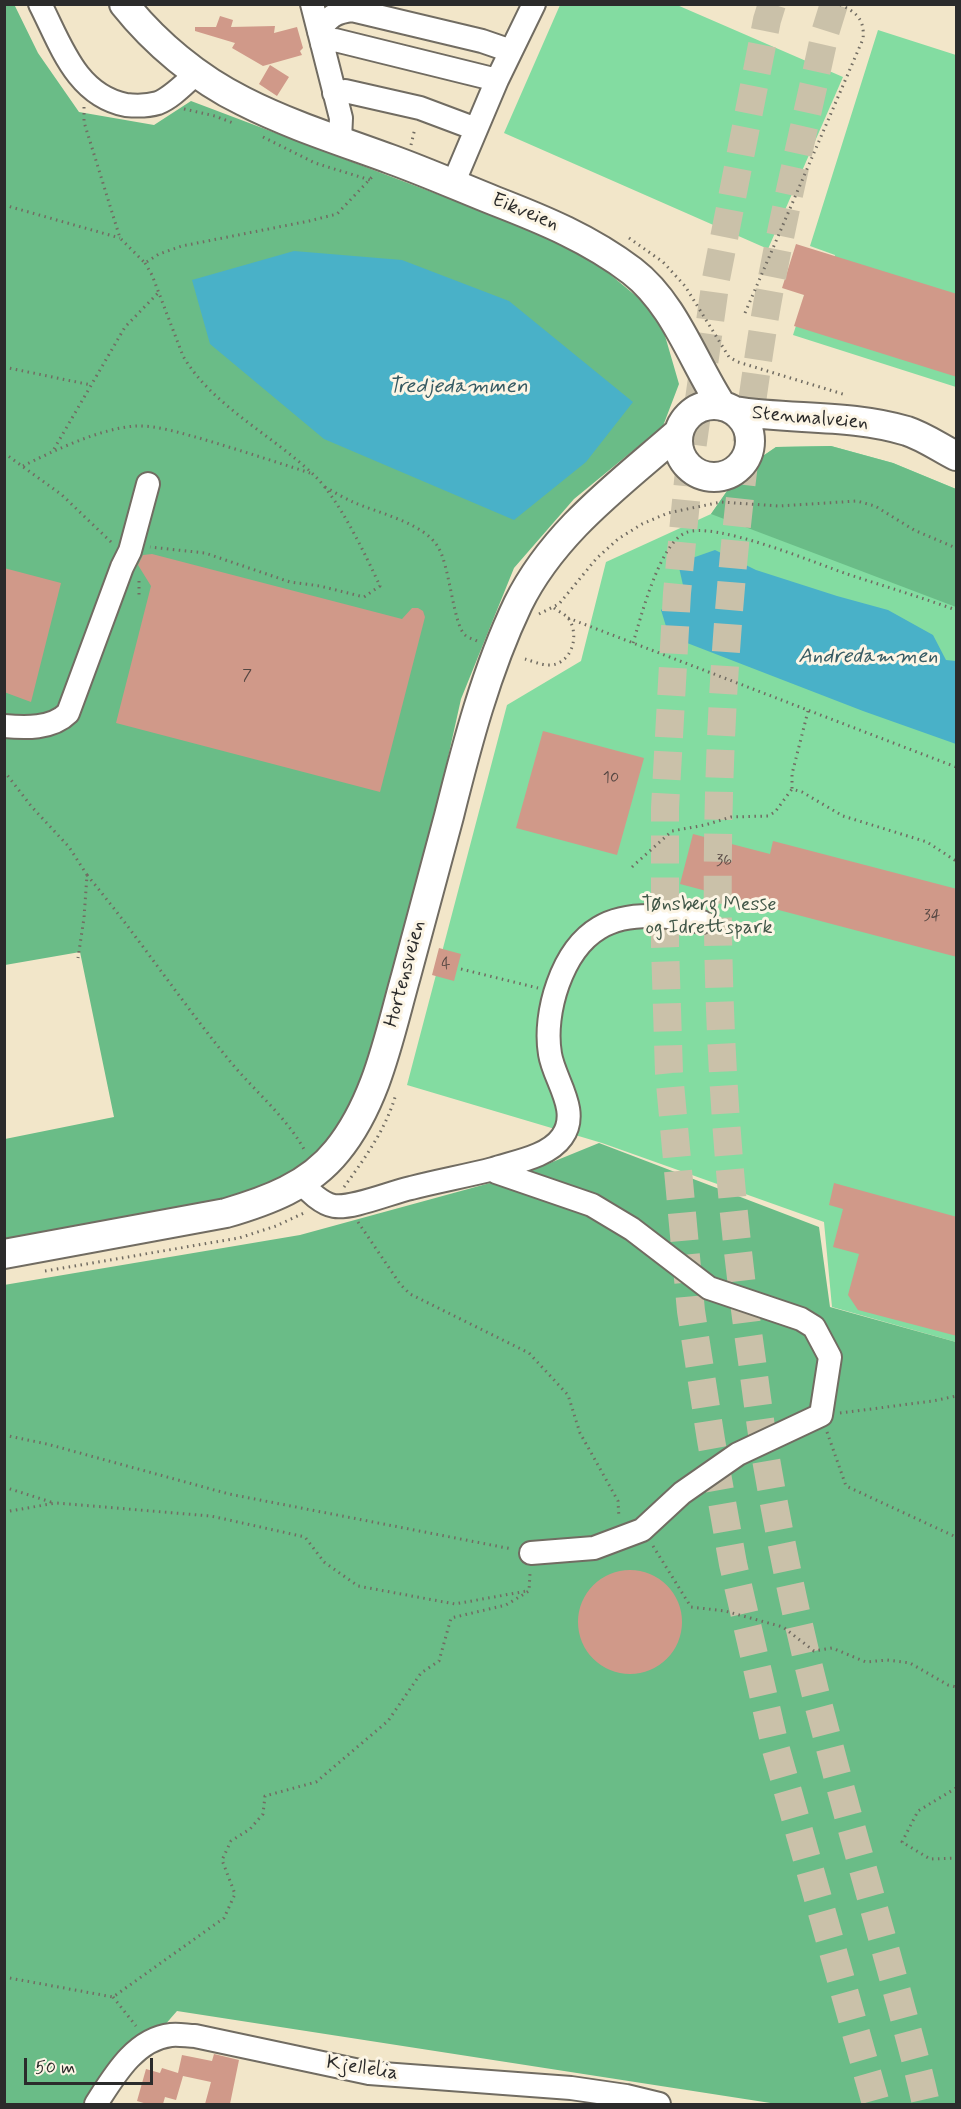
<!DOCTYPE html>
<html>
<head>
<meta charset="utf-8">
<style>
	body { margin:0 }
	#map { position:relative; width:961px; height:2109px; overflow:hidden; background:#f2e6c9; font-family:Mynerve,sans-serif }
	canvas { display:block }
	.frame { position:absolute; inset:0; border:6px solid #2b2b2b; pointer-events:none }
	.scale { position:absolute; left:24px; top:2058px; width:129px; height:27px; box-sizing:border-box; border:3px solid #2b2b2b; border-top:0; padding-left:8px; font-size:18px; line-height:21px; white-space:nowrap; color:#2b2b2b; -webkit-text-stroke:4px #fcf5e5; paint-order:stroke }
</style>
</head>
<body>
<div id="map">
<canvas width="961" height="2109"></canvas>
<div class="frame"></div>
<div class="scale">50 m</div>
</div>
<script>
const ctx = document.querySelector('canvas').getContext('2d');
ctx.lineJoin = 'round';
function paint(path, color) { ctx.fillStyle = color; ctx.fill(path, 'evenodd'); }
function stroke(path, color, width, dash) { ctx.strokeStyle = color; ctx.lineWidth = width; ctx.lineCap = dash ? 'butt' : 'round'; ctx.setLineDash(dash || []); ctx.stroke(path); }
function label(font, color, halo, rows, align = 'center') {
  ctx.font = font + ' Mynerve,sans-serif'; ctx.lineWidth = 6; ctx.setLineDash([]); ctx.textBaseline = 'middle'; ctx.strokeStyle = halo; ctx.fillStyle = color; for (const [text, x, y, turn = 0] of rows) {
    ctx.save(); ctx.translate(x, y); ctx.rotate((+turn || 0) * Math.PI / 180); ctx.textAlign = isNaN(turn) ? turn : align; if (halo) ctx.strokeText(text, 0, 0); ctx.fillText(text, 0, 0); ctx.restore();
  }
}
paint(new Path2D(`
	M560,5H677L843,77L768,249L504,133Z
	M878,30L956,55V387L793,335L803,304L818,308L835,255L810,246Z
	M831,446L893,463L956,489V1342L832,1307L824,1222L602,1143L407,1085L507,705L581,661L606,562L711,514L741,471L776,447Z`), '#83dca1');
paint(new Path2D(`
	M14,4L38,53L79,112L154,125L191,101L577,247L659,315L679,384L663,426L574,499L514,568L461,699L401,969L362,1105L315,1163L238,1202L5,1241V1139L114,1117L80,952L5,965L4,5Z
	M831,446L893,463L956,489V607L711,514L741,471L776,447Z
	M599,1143L819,1227L830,1307L956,1342V2104H777L177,2011L96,2104H5L4,1285L300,1235L523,1174Z`), '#6abc87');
paint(new Path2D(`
	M294,251L402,260L509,301L633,402L586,462L514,520L324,439L210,344L192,280Z
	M715,550L756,570L837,596L888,610L933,635L946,660L956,661V744L863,711L669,636L661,610L685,594L678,563Z`), '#49b1c8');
paint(new Path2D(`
	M220,16L233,20L231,27L275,26L274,33L297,27L303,48L300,51L302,55L263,66L232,48L235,43L195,31V27H216Z
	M270,65L289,77L277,96L259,84Z
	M796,244L957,294V377L794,326L804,295L782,288Z
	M152,554L402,619L412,608H418L423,611L425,617L380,792L116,723L151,586L138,565L143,555Z
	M4,568L61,583L31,702L4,692Z
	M543,731L644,758L617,855L516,828Z
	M693,834L770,854L773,841L957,889V957L680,884Z
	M439,948L461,954L454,981L432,975Z
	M834,1183L957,1217V1336L858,1310L848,1295L859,1254L833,1247L843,1209L829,1205Z
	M578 1622a52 52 0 1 1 104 0a52 52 0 1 1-104 0Z
	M214,2054L239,2060L230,2104H205L211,2082L183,2076L176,2100L165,2097L163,2104H147L137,2101L146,2069L160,2073L162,2068L178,2073L182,2055L212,2061Z`), '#d09989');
stroke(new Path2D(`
	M772,4L767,20L716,279L689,471L677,593L665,808V946L669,1073L691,1311L711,1440L733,1564L775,1746L876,2104
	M834,4L825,33C802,140 775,246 759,354C708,690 703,1018 751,1354C756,1389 760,1424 766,1459C782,1552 802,1646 827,1737C849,1822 874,1907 897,1992C907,2029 918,2067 926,2104`), '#cac1a9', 28, [28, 14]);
const minor = new Path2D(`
	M40,4C61,45 76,95 126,105C136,106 148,106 158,103C173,97 186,82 198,72
	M312,4L341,118L340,140
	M319,32C328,17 335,12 352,10L482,41L511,51
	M322,44L335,40L497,80
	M334,93L345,91L420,108L476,129
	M453,184L497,80L534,4
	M4,726C25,728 52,729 68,713L122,567L130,551L148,484
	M493,1169C514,1162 548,1157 562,1137C581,1111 554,1080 550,1054C543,1013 562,950 599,928C628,910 671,916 702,922
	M301,1182C308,1191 322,1204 334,1206C352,1209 392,1192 411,1188C438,1181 466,1176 493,1169L496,1172L592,1205L632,1229L709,1288L801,1319L814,1327L830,1357L821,1415L738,1454L682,1493L642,1530L594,1548L531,1553
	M96,2104C114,2076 135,2039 171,2035C179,2034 188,2036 195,2036L369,2073L571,2088L626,2096L659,2104`);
const major = new Path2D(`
	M124,4C155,43 198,79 243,101C290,125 341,141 390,159C426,172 460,187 495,201C544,220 590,239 632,271C675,304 693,362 722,406
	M678 441a36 36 0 1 1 72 0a36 36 0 1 1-72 0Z
	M734,411C792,420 851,414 907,431C925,437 940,448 956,456
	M4,1254L226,1213C267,1201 309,1186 337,1151C377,1102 389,1036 406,976C420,923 435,869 449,816C467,744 486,671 518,604C554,531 620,484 679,432`);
stroke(minor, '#716c62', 26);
stroke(major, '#716c62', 32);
stroke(new Path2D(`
	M84,107V122L120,238L145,263L159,254L182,246L309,221L337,214L372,177
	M184,109L215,116L233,123
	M263,137L315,163L370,180
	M411,145L415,128
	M4,205L120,238
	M629,238L663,262L685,286L729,357L738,362L846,395
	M145,263L152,275L183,356C212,406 274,436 315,476C340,501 365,554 380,586L364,597L320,586L290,582L205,553L150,547
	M745,313L863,39C865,19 856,12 839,4
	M4,367L91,385
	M54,449L125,327L159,292
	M4,453L62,495L111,542
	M23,466C53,451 101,428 136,426C156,425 180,433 199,438C236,449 273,461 310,473
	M325,487C334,492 344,498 353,502C378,513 424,523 438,547C450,566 453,624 465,635C468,638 473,639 477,641
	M139,581V595
	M539,614L559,604L596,559L618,539L642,524L668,513L721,502L779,506L857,501L875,506L914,530L956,548
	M568,618L956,767
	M633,643C641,617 659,545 685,533C713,520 815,563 847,574C884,586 920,597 956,610
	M525,659C532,661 541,665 548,665C571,666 581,635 568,618C565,614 557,611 553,607
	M808,711L792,774V789L802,792L843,816L927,842L956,861
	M4,771L31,806L69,847L87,875L84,918L78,958
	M632,867L672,831L705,825L731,817L768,816L775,812L792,789
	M87,875C137,935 180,1000 229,1060C254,1091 286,1116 305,1151
	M461,969L538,988
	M344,1187C365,1158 386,1129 396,1094
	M358,1222L400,1284L410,1294L529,1353L568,1395L580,1433L618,1501L619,1518
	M45,1271L239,1238L276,1226L306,1212
	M840,1413L933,1401L956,1396
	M827,1432L846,1486L956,1537
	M4,1435L47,1444L229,1494L512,1549
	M4,1487L54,1503
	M4,1512L56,1503L211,1516L305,1537L324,1562L358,1586L455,1604L527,1591
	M653,1546L691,1607L725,1611L783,1627L814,1651L832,1648L866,1662L887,1660L910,1663L948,1685L956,1687
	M956,1788L918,1811L902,1842L930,1859L956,1858
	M4,1977L113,1997L224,1918L235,1894L222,1860L231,1841L250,1829L263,1814L265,1796L316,1782L388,1721L421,1673L439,1661L451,1618L506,1605L529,1591L530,1573
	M113,1997L136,2026`), '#716c62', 3, [1.5, 4.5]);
stroke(minor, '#fff', 22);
stroke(major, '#fff', 28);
label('16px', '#544642', null, [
	["7",247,677],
	["10",611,779],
	["36",724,862],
	["34",932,917],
	["4",446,965]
]);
label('20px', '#2b2b2b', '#fcf5e5', [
	["Eikveien",525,213,22],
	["Stenmalveien",810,419,5],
	["Hortensveien",406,974,-75],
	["Kjellelia",362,2069,9]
]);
label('20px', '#415748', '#fcf5e5', [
	["Tønsberg Messe",709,906],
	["og Idrettspark",709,929]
]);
label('italic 21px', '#365a62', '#fcf5e5', [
	["Tredjedammen",458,388],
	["Andredammen",868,658]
]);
</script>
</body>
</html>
